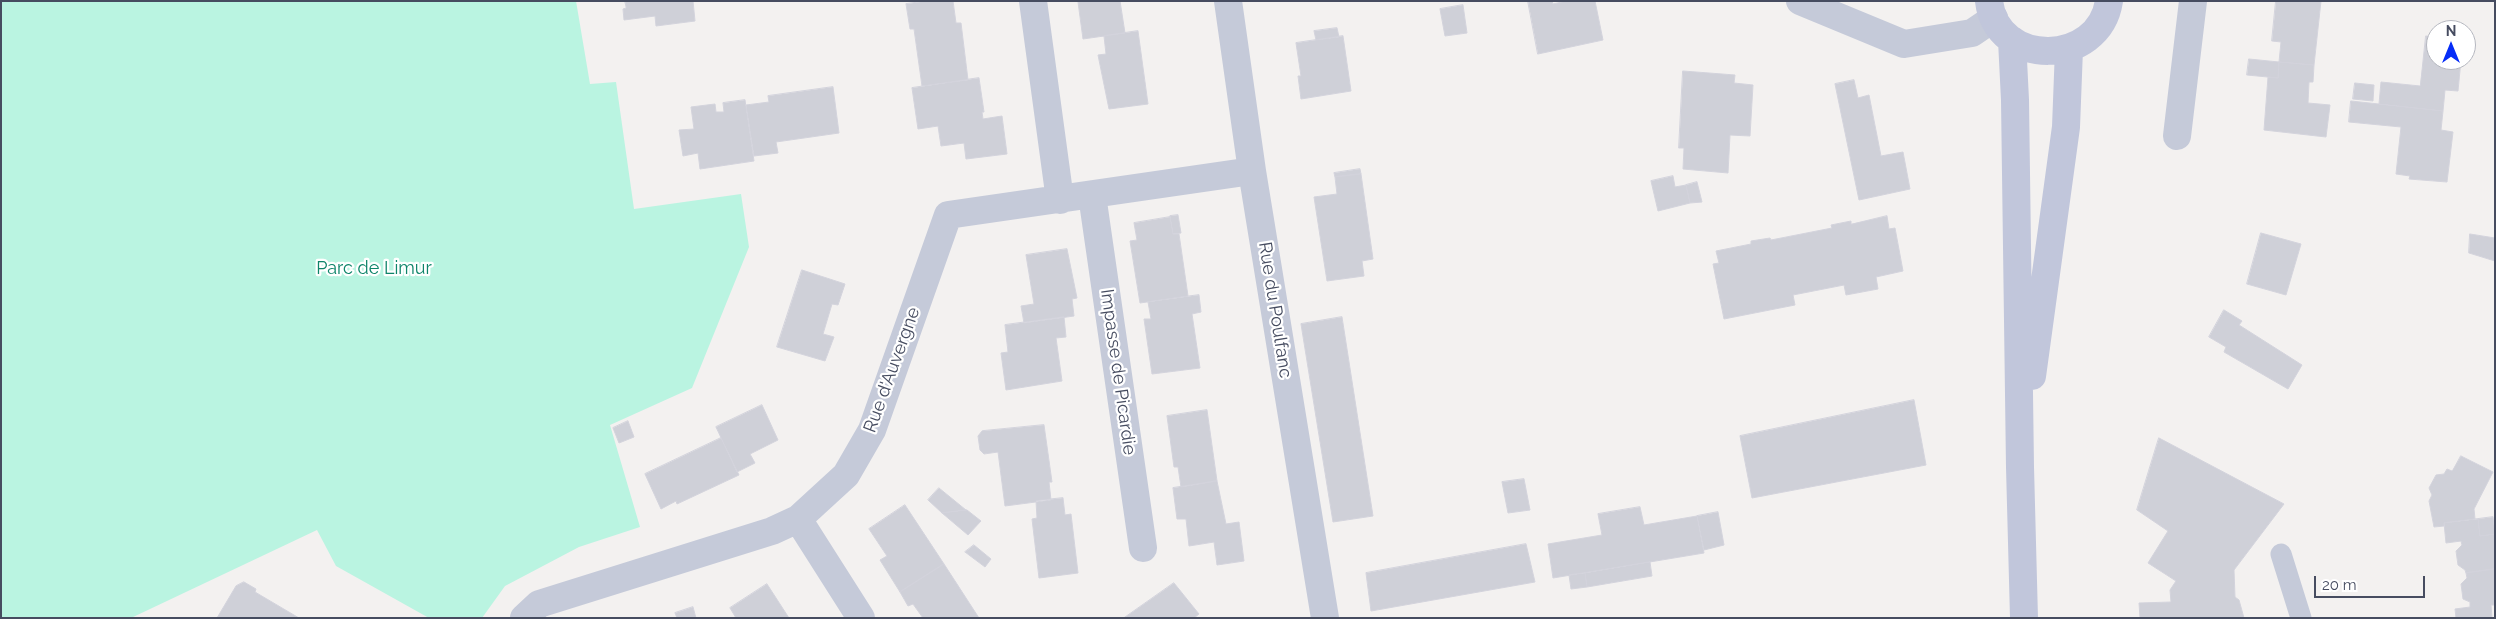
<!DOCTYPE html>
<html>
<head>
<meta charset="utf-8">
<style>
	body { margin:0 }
	#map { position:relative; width:2496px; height:619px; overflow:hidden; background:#f3f1f0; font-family:Raleway,sans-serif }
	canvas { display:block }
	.frame { position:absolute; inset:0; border:2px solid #464c60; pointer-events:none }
	.north { position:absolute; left:2426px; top:20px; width:50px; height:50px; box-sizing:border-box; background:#fff; border:1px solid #b5b7bf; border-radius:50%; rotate:0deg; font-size:14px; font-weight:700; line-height:20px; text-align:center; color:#464c60 }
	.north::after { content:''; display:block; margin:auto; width:18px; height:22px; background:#062df7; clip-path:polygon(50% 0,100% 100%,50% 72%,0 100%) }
	.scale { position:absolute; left:2314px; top:576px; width:111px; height:22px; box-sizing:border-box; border:2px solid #464c60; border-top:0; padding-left:6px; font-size:15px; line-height:18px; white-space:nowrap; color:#464c60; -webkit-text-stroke:4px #fff; paint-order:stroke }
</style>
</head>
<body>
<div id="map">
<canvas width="2496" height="619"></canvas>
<div class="frame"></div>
<div class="north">N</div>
<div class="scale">20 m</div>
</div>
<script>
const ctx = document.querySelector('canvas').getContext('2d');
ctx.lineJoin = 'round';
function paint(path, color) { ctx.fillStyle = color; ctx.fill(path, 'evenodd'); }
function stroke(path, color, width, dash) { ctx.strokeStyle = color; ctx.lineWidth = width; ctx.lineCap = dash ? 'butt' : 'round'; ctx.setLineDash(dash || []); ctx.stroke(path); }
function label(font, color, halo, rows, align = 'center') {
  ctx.font = font + ' Raleway,sans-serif'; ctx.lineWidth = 4.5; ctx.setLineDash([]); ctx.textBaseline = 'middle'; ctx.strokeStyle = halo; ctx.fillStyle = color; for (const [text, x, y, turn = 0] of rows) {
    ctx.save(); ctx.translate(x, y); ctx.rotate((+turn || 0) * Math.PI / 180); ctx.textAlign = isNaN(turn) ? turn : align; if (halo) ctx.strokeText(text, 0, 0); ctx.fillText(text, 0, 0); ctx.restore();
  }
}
paint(new Path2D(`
	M1,1H576L590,84L616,82L634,209L741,194L749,247L692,388L610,425L640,527L579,547L505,586L482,618H429L336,566L317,530L131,618H1Z`), '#baf4e1');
const building = new Path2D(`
	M625,1H693L695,21L656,26L655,16L624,20L623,9L626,8Z
	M927,1H953L956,23H961L968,80L922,86L914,29H910L906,4Z
	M1120,1L1125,33L1083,39L1078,2Z
	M1528,1H1552L1553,4L1566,1H1595L1603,40L1538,54Z
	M2276,1H2321L2314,65L2279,62L2281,42L2272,41Z
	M1463,5L1467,33L1445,36L1440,9Z
	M1337,28L1339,37L1316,40L1314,31Z
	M1138,31L1148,104L1109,109L1098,55L1106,54L1104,36Z
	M1343,36L1351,91L1301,99L1298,76H1301L1296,43Z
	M2426,36L2436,37V60H2461L2458,91L2445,90L2443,111L2379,104L2381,82L2420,86Z
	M2249,59L2279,62L2278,78L2247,75Z
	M2279,62L2314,65L2313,82H2309L2308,103L2330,105L2326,137L2264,130L2268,77L2278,78Z
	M1683,71L1735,75L1734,83L1753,85L1750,136L1730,135L1728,173L1683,169L1684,148H1679Z
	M979,78L984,112H982L983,119L1002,116L1007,154L966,159L964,143L941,146L938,126L918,129L912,88Z
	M1854,80L1858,98L1869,95L1881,156L1903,152L1910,189L1859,200L1835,84Z
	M2355,83L2374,85L2373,101L2353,99Z
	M833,87L839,133L776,142L778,153L754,156L746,105L769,102L768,96Z
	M745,100L754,161L700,169L698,153L683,156L679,130L694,129L691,107L715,104L716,112H724L723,103Z
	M2351,101L2443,111L2441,130L2453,132L2447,182L2409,179L2410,176L2396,174L2401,127L2349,122Z
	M1360,169L1361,174L1335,177L1334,173Z
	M1361,174L1373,259L1362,261L1364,276L1327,281L1314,197L1337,194L1335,177Z
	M1673,176L1675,187L1686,185L1690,203L1658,211L1651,181Z
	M1697,182L1702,202L1690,203L1686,185Z
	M1178,215L1181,233L1173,234L1170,216Z
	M1887,216L1889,229L1895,228L1903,271L1876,277L1878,289L1846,295L1844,285L1793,295L1795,305L1724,319L1713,264L1719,263L1716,251L1751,244V241L1770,238L1771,240L1832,228L1831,225L1851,221V224Z
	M1170,217L1173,234H1179L1188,296L1140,303L1130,241L1137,240L1134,223Z
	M2261,233L2301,244L2286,295L2247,284Z
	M2470,234L2495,238V261L2469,253Z
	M1067,249L1077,298L1072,299L1074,316L1024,323L1021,306L1034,304L1026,255Z
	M802,270L845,284L838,305L832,304L823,334L834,337L825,361L777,347Z
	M1199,295L1201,312L1192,314L1200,368L1152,374L1144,319H1151L1148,302Z
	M2224,310L2242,321L2239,325L2302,365L2288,389L2224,352L2226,347L2209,337Z
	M1064,317L1066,337L1056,338L1062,381L1006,390L1001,353L1008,352L1005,325Z
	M1342,317L1373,516L1333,522L1301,324Z
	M1914,400L1926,465L1752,498L1740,436Z
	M762,405L778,440L750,454L755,463L737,472L716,427Z
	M1207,410L1217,481L1181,487L1178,467H1174L1167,416Z
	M628,421L634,437L619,443L613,428Z
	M1044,425L1052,482H1049L1051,500L1005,506L998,452L984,454L980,450L978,436L982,431Z
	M721,438L739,475L677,504L676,501L661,509L645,474Z
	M2159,438L2284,504L2234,570L2235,597L2239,600L2244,618H2140L2139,603L2171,602L2170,590L2176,581L2148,563L2168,531L2137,510Z
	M2461,456L2493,472L2474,509L2475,519L2444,523V526L2434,527L2429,501L2432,495L2429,488L2436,475L2444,474L2447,469L2452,471Z
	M1524,479L1530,510L1508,513L1502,482Z
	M1217,481L1226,524L1239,522L1244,561L1217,565L1214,542L1189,546L1186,519H1177L1173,488Z
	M939,488L966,510L942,513L928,500Z
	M1063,498L1065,515L1071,514L1078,573L1039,578L1032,519L1037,518L1036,501Z
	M905,505L944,564L900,592L880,560L887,556L869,529Z
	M1640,507L1644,525L1697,516L1704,553L1553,578L1548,544L1602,535L1598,514Z
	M967,510L981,521L968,535L942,513Z
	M1718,512L1724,545L1704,550L1697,516Z
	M2493,517L2495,534L2480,536L2478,519Z
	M2478,519L2480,536L2495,534V569L2466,573L2465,570L2458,565L2456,551L2462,545L2461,541L2446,543L2444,523Z
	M1526,544L1535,582L1371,611L1366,573Z
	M974,545L991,559L985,567L965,552Z
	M1650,562L1652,576L1587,587L1585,573Z
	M944,564L979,618H923L913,604L908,606L900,592Z
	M2495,569V605H2491L2492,618H2456L2455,609L2470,607V602L2463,599L2461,584L2467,578L2466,573Z
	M1585,573L1587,587L1571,589L1569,575Z
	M244,582L256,589L255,592L299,618H217L236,586Z
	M1174,583L1199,614L1194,618H1124Z
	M767,584L789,618H736L730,608Z
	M693,607L696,618H677L675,613Z`);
paint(building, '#cfd0d8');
stroke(building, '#d3d3dc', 1);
stroke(new Path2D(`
	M2281,554L2301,618`), '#c5cad9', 21);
stroke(new Path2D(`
	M1033,1L1060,200
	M1228,1L1252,171L1325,618
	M1800,1L1904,44L1972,33L1994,18
	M2177,136L2193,1
	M1092,195L1143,548
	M798,519L861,618
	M524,618L539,604L772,531L798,519L846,475L872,430L948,215L1252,171`), '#c5cad9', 28);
stroke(new Path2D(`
	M1989,1C1997,68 2099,67 2109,1
	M2012,40L2015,100L2020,467L2024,618
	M2032,376L2066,127L2069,49`), '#c1c6db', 28);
label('18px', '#0d8469', '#fff', [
	["Parc de Limur",374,269]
]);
label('18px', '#464c60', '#fff', [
	["Rue du Poulfanc",1275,310,81],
	["Rue d'Auvergne",892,370,-70],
	["Impasse de Picardie",1118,372,82]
]);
</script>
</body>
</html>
